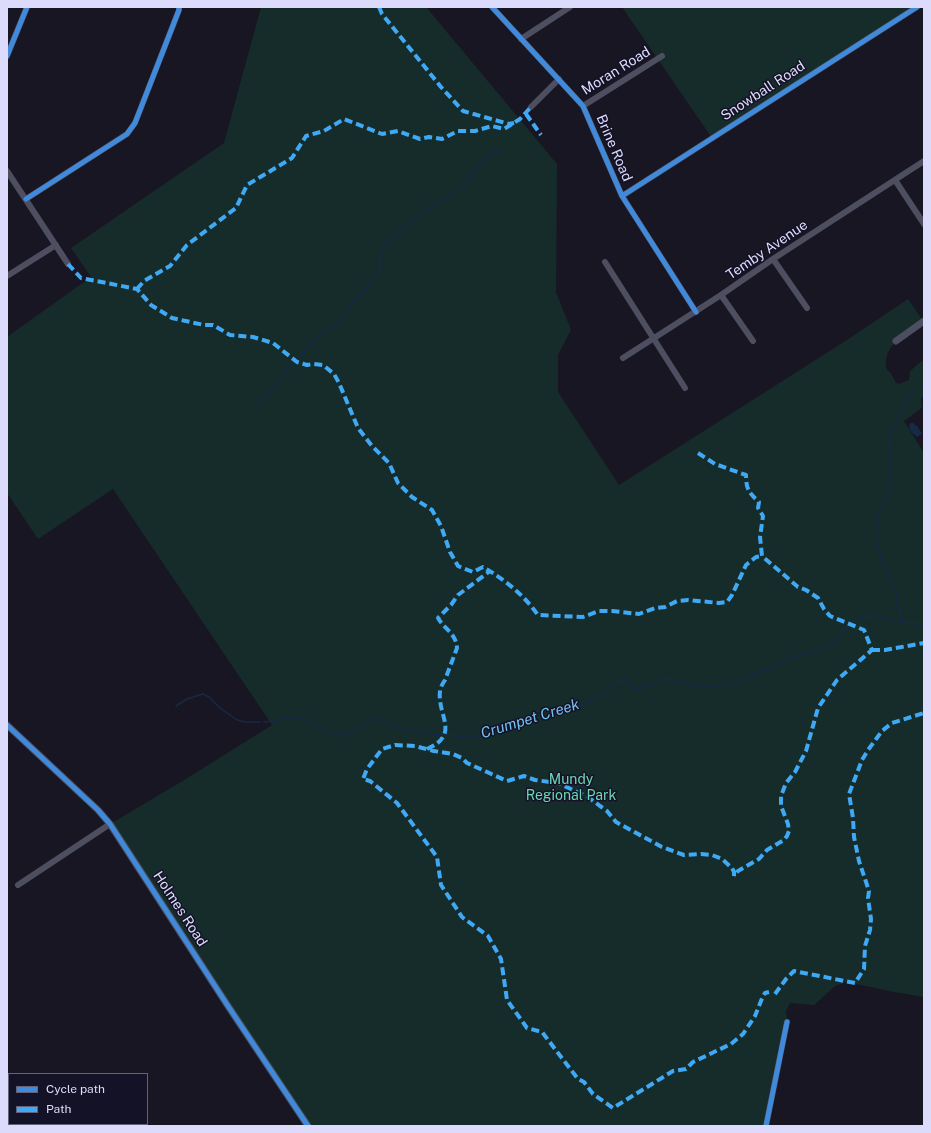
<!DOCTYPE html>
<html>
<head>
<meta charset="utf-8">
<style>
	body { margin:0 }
	#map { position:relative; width:931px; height:1133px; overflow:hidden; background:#181622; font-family:"Public Sans",sans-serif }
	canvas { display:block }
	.frame { position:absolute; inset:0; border:8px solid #dddbfb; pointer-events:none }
	.legend { position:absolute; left:8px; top:1073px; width:140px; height:52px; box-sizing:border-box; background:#141226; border:1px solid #64627b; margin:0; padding:5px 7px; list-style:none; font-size:12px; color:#dddbfb }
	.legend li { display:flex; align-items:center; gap:8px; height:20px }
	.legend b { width:20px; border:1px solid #64627b }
</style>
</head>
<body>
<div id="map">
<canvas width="931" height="1133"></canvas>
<div class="frame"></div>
<ul class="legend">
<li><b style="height:5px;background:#408adc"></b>Cycle path</li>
<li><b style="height:5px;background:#3fa9f5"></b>Path</li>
</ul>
</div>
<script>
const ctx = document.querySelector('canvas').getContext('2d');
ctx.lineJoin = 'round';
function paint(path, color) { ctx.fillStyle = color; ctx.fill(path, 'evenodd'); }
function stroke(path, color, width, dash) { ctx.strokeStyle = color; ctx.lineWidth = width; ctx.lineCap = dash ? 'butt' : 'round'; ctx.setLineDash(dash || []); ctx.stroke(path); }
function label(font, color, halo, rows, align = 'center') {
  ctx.font = font + ' "Public Sans",sans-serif'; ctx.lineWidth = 3; ctx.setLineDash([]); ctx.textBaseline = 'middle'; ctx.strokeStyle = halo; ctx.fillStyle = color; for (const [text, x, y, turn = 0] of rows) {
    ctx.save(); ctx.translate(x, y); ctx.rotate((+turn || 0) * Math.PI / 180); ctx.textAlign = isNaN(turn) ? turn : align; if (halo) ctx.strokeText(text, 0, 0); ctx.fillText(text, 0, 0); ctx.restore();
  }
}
paint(new Path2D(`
	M261,7H426L557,164L556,292L571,330L558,355V392L619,485L850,338L908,299L923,321C907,333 880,346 887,370L890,372L896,383L899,384L909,380L910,371L924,359V395L921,398L922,407C921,409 907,419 904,421L924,453V997L894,992L847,982L835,986L814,1005L790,1003L786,1011L787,1022L766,1126H308L110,824L181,782L272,725L113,489L38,539L7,493V337L91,277L71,248L224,143Z
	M622,7H917L712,138Z`), '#162c2b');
paint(new Path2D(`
	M910,423H913L918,427L922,434L917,437C913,434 909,430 909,426Z`), '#152a45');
stroke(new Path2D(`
	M299,359L312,341L323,332L342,320L346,316V311L350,305L367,287L379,271L382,250L387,243L403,228L434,204L447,197L467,182L483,160L502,148
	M258,407L285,372L295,363
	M850,623L864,616L882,618L903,623L924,624
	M903,623L897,604L895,588L883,563L877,546V539L878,515L890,486V457L888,448L891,431L914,388
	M176,706L187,699L203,694L209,697L220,708L237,720L245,722H260
	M264,722C276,721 289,716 300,718C309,720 315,725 322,729C344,744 355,730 373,717C389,729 424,732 443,735
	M446,735L467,737L476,736L514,721L555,715L589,702L617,682L624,680L629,683L634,688L639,689L661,680L669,679L707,687L735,683L753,676L788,659L818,649L827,647L834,641L849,624`), '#152a45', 1.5);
stroke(new Path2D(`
	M492,7L583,106L622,196L696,312
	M521,39L570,7
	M7,56L27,7
	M583,106L662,56
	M531,107L559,79
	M7,171L68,264
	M895,180L924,224
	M622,196L917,7
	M26,199L127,134L135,123L179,10V7
	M773,259L807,308
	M605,262L685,388
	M7,276L56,245
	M721,295L753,341
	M623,358L721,295L773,259L924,161
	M18,885L110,824
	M766,1126L787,1022`), '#4e4e61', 6);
stroke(new Path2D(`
	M896,341L924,321
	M7,725L98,810L110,824L228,1006L308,1126`), '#4e4e61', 7);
stroke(new Path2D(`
	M379,7L382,14L441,87L463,111L509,124L514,123
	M526,114L541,135
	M68,264L81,278L137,289L151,305L172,318L204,325H213L230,335L253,337L273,343L297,362L307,365L314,364L323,365L334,374L339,383L358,428L372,446L389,463L398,483L412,497L432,510L441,526L450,552L458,566L473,572L483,567C505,580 523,594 538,615L583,617L599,611H612L639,614L655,608L665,607L677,601L688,600L719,603L727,602L732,595L746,565L756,557L762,556
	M137,289L144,281L170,266L187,245L236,208L247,185L292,158L306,136L324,131L344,119L382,134L398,131L420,139L429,137L442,139L458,131H475L492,126L504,129L520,119L531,107
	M698,453L715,464L746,475C746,489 749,493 759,502L758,508L763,516L760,537L762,556L798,587L806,590L818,598L824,609L830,616L864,630L872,650L837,680L818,708L806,751L795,772L786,783L781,796V806L788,824L789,831L787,836L784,840L767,850L759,859L738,871L734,876
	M872,650H885L924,643
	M427,749C461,734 437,716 440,691C440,688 443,683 445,680C449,669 453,659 457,648C456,633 445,630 438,618L451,605L458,595L490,571
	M734,876V872L732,868L722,859L712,855L701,854L684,855L662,847L616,822L607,811L600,806L588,797L558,783L535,780L524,776L507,781L467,763L462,758L453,754L434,751L415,746L395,745L382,749L367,769L363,779L370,781L397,803L437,857L441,885L462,917L488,936L501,959L507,1000L527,1028L542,1032L578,1079L584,1082L593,1094L613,1108L673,1071L686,1069L693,1062L731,1044L743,1034L755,1016L763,996L765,993L769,992
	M775,994L786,979L794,971L855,983L864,969L865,946L870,930L871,919L868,898L869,891L859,861L854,837L853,818L849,794L862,760L868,750L882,731L892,723L924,713`), '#3fa9f5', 4, [8, 4]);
stroke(new Path2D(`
	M492,7L583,106L622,196L696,312
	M7,56L27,7
	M622,196L917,7
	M26,199L127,134L135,123L179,10V7
	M7,725L98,810L110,824L228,1006L308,1126
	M766,1126L787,1022`), '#408adc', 5);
label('14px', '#dddbfb', '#141226', [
	["Moran Road",616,71,-32],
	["Snowball Road",763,91,-33],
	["Brine Road",614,148,67],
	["Temby Avenue",767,250,-34],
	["Holmes Road",180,909,57]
]);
label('14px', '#6fd4b2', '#141226', [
	["Mundy",571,780],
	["Regional Park",571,796]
]);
label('italic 15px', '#75c0ef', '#141226', [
	["Crumpet Creek",530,719,-17]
]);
</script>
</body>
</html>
